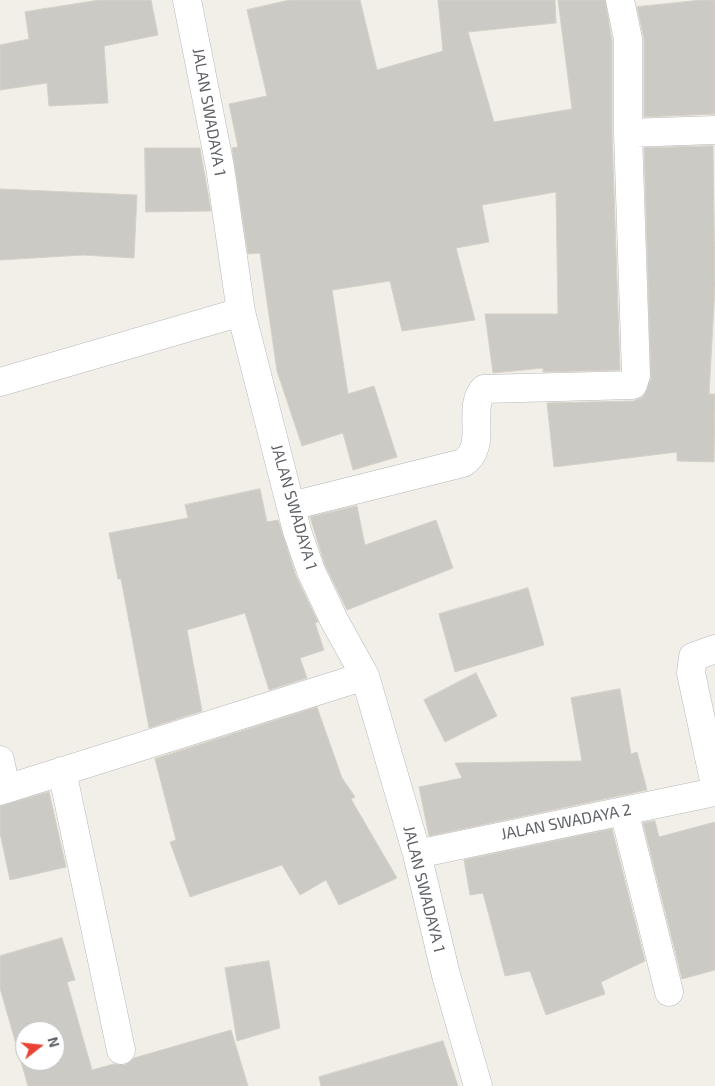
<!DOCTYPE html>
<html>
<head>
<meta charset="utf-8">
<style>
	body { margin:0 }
	#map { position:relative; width:715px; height:1086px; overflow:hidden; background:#f1efe8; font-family:"Exo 2",sans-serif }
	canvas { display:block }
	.north { position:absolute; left:15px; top:1021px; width:50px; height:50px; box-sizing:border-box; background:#fff; border:1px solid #bfc1c3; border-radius:50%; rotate:74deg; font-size:14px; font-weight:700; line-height:20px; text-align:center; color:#5f6368 }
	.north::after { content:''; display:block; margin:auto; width:18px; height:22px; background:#ea4335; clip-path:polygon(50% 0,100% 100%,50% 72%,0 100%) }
</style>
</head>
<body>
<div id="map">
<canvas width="715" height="1086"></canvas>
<div class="north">N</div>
</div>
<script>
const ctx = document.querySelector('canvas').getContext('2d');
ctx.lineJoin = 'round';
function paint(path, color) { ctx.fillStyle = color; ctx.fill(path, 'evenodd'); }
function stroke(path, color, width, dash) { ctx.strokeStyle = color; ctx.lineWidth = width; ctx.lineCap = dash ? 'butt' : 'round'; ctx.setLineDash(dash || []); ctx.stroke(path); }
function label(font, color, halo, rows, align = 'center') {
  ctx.font = font + ' "Exo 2",sans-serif'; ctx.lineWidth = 4; ctx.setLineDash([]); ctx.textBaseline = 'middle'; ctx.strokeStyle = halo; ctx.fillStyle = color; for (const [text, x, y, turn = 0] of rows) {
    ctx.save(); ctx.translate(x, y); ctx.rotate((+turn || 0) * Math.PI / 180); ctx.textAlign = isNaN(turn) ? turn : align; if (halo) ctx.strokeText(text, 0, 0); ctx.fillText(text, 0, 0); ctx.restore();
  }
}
const building = new Path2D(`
	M100,0H151L158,35L104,46L108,103L49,106L47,83L0,90V45L29,39L25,12Z
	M290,0H360L377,70L443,51L438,0H555L556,23L468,32L494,122L572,109L558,0H605L612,41V133L620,370L543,372V368L493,373L485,314H558L556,192L482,205L489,242L456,248L475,320L402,331L390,281L332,290L348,394L374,386L397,457L353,470L343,433L302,446L277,371L260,253L248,254L232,148L238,147L229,104L267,96L247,10Z
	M702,0H715V114L644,117V39L637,7Z
	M713,146L715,286L709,394H715L714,462L677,461V452L554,467L547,403L634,401L643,397L651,379L644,148Z
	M145,148H200L211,211L146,212Z
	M0,189L137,195L134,258L83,255L0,260Z
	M260,489L267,522L278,520L296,576L318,622L315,623L324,650L300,658L307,678L269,690L245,613L187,630L202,711L149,728L121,579H118L109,533L188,518L185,505Z
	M357,506L365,545L436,520L453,568L347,610L325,565L310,517Z
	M528,588L544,645L455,672L439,614Z
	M476,673L497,716L445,742L424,700Z
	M620,689L631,754L637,752L647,790L429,836L419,787L462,778L455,763L582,761L571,698Z
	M317,707L342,778L355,797L351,799L397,878L339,905L326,880L300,895L282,865L190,897L170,842L176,840L155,759Z
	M49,792L66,867L10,880L0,833V806Z
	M655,821L659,837L715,822V970L682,979L643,823Z
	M612,829L645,961L601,982L605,994L546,1015L530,971L505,976L483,893L470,895L464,860Z
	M62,938L75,980L67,982L92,1070L114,1064L125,1065L134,1058L231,1030L248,1086H28L0,988V956ZM25,1031H55V1061H25Z
	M269,961L280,1028L237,1041L225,968Z
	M443,1041L458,1086H321L319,1077Z`);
paint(building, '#cccac5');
stroke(building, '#d6d1c6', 1);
const minor = new Path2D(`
	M187,0L220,167L241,312L297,531L311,571L334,620L365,676L417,854L446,975L478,1086
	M620,0L628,39V133
	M0,382L241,312
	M291,506L463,463C489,446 466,408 484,389L633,385L636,375L628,133L715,130
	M715,649L693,657L691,673L715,785
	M0,760L6,789
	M62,771L121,1050
	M0,791L365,676
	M624,811L669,992
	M417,854L715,792`);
stroke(minor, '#b5b8bc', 29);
stroke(minor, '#fff', 28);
label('16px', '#5f6368', '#fff', [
	["JALAN SWADAYA 1",209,112,80],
	["JALAN SWADAYA 1",294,507,74],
	["JALAN SWADAYA 2",566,822,-11],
	["JALAN SWADAYA 1",424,889,76]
]);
</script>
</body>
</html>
